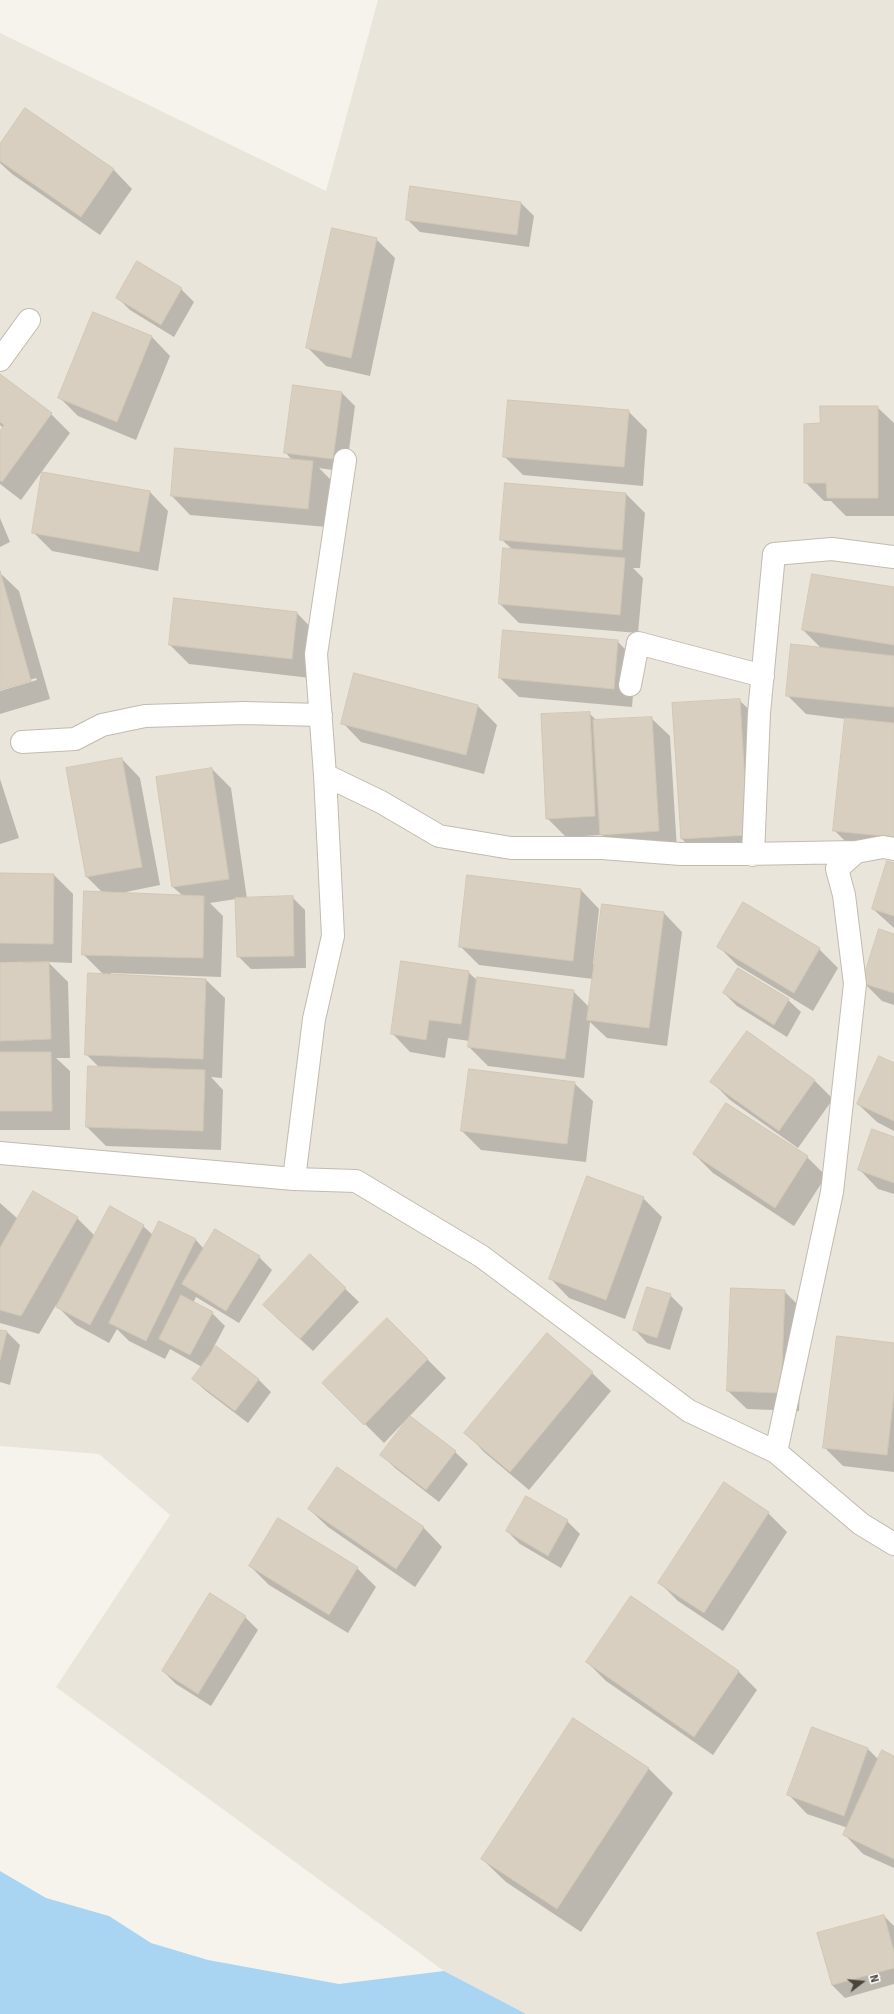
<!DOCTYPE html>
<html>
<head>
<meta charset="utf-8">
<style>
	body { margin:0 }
	#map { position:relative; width:894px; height:2014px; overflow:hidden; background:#f6f3ec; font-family:Signika,sans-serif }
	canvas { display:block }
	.north { position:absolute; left:842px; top:1962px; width:40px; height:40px; -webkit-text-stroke:3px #fff; paint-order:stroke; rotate:74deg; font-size:11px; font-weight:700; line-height:16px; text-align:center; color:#4b4439 }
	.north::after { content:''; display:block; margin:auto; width:14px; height:18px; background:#4b4439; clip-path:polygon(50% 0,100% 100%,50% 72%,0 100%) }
</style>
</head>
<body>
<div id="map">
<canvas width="894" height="2014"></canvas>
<div class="north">N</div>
</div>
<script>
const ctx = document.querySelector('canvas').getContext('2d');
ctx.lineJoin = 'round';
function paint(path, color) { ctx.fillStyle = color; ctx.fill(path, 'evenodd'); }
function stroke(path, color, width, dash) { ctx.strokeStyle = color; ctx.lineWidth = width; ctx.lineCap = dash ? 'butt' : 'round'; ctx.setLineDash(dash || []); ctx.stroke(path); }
paint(new Path2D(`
	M378,0H894V2014H524L444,1971L56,1687L170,1515L99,1454L0,1446V33L326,191Z`), '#eae5da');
paint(new Path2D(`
	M0,1871L46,1898L109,1916L151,1943L208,1960L339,1984L444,1971L526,2014H0Z`), '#a9d4f2');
paint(new Path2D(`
	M25,109L114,170L132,189L100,235L12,174L0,163V145Z
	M521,203L534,216L529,247L420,232L407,219Z
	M376,239L395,258L370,376L326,366L307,347Z
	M138,263L181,289L194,302L174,337L130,310L117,297Z
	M93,313L152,337L170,356L136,440L78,416L59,397Z
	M0,376L51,414L70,433L21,500L0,484V432L3,428L0,425Z
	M342,393L355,406L346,472L319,468L331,480L327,527L190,515L172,496L292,460L285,452Z
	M877,407L894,423V516H846L831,501H824L805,482L821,424Z
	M628,411L647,430L643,486L523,475L504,456Z
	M150,492L168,511L158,571L52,551L33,532Z
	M626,494L645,513L640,568H633L643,578L638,633L519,623L500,604L512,549L501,539Z
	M0,518L10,542L0,547Z
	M0,573L19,591L50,699L0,714V691L37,680L36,678L0,689Z
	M894,588V853L853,849L834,830L846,719L806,714L787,695L822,649L803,630Z
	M175,599L297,613L315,632L311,678L189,664L170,645Z
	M504,631L617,641L636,660L632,707L519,697L500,678Z
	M355,674L478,706L497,725L484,774L361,742L343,723Z
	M739,700L758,718L766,853L700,857L682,839Z
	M589,713L597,721L651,718L670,736L677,850L619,853L602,835L566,837L547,818Z
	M122,759L140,778L160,885L121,893L183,896L173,887L212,769L231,788L247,899L292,897L305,910L306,968L251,969L238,956L236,899L210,903L223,916L221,977L111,973V975L206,980L225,998L222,1078L211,1077L223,1090L221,1150L106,1146L87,1127L99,1067L86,1054L104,975L83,954L103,893L87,877Z
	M0,779L19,838L0,844Z
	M894,864V928L873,909Z
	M0,874L54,875L73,894L72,963L48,962L68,982L70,1058H56L70,1071V1130H0V964H22V962H0Z
	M581,890L599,909L593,965L664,913L682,932L667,1046L607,1038L590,1022L584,1078L488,1066L469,1047L470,1041L448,1038L445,1058L410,1052L392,1033L468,972L478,981L573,991L589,1007L593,979L479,965L460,946Z
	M743,904L819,949L838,968L813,1011L737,965L718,946Z
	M894,935V1005L882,1001L863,982Z
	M724,993L788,1000L801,1012L787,1037L737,1006Z
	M894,1064V1131L877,1122L858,1104Z
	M814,1080L833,1099L798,1148L730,1100L712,1082Z
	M574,1083L593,1101L586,1162L481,1150L462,1131Z
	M894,1138V1194L878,1189L860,1170Z
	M694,1154L807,1157L826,1176L794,1226L713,1173Z
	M643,1198L662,1217L625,1319L569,1298L551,1279Z
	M0,1203L18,1219L77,1218L95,1236L143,1226L153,1235L159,1222L196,1240L204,1249L259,1257L272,1270L239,1323L196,1297L193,1303L212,1313L225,1326L210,1354L258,1379L271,1392L248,1423L206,1391L193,1379L202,1367L170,1349L165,1359L129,1341L117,1329L109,1343L76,1325L56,1305L39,1334L0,1323Z
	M310,1255L359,1302L313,1351L277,1318Z
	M784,1291L803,1310L799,1411L747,1409L728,1391Z
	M670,1295L683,1308L670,1350L647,1343L635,1330Z
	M387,1319L446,1378L384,1443L324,1383Z
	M0,1331L7,1332L20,1345L10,1385L0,1382Z
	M547,1335L592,1373L611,1391L529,1490L484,1452L466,1433Z
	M894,1344V1472L843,1466L824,1447Z
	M455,1452L468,1464L439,1502L395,1468L382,1455Z
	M337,1468L424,1528L442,1547L415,1587L328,1527L309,1509Z
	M768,1513L787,1532L723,1631L678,1601L659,1582Z
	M567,1521L580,1534L561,1568L520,1544L507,1531Z
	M250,1566L357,1568L376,1587L348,1633L269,1585Z
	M631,1597L739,1672L757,1690L713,1755L606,1681L587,1662Z
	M245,1617L258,1630L211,1706L176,1684L163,1671Z
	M573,1719L649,1769L673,1793L581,1932L506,1882L482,1859Z
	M868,1749L879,1760L894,1757V1868L863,1854L845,1835L848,1828L807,1814L789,1795Z
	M884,1916L894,1926V1984L845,1998L832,1985Z`), '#0003');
const building = new Path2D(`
	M25,108L114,169L81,217L0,161V144Z
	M410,186L521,202L517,235L406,220Z
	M332,228L377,238L351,358L306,348Z
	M137,261L182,288L161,325L116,298Z
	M93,312L152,336L117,422L58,398Z
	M0,374L52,413L2,482L0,480V431L4,425L0,422Z
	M293,385L342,392L333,459L284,453Z
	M508,400L629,410L624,467L503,457Z
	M820,406H878V498H827L826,483H804V424L820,423Z
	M175,448L313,461L308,509L171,496Z
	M42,472L150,491L139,552L32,533Z
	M505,483L626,493L622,550L500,540Z
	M503,548L625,558L620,615L499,604Z
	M0,571L31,681L0,690Z
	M812,574L894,587V645L802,630Z
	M174,598L297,612L292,659L169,645Z
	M503,630L618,640L614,689L499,678Z
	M791,644L894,656V707L786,696Z
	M354,673L478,705L466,755L341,724Z
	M740,699L748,835L681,839L672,703Z
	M590,712L595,816L546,819L541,714Z
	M652,717L659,831L600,835L593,720Z
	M845,718L894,723V837L833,831Z
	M122,758L142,867L86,877L66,768Z
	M212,768L229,879L172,887L156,777Z
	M887,861L894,863V916L872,909Z
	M0,873L54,874L53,944L0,943Z
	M467,875L581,889L573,961L459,947Z
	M84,891L204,896L203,958L82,955Z
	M293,896L294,956L237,957L235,898Z
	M743,902L820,948L794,993L717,947Z
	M602,904L664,912L649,1028L587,1020Z
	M879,929L894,934V993L862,983Z
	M401,961L469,971L461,1024L429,1020L426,1040L391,1034Z
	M49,962L51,1039L0,1041V963Z
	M738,968L789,999L774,1025L723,993Z
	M88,973L206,979L203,1059L85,1055Z
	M477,977L574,990L565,1059L468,1047Z
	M747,1031L815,1080L779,1131L710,1082Z
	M0,1052H51L52,1111H0Z
	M879,1056L894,1063V1121L857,1104Z
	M88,1066L205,1070L203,1131L86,1127Z
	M469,1069L575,1082L567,1144L461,1131Z
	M726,1103L808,1156L775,1208L693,1154Z
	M872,1129L894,1137V1183L858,1170Z
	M587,1176L644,1197L606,1300L549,1279Z
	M33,1191L78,1217L21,1316L0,1310V1248Z
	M110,1206L144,1225L90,1325L56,1307Z
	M159,1221L196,1239L146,1341L109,1323Z
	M215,1229L260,1256L226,1311L182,1284Z
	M310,1254L346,1288L300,1339L263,1305Z
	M647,1287L671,1294L657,1338L633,1330Z
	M731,1288L785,1290L781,1393L727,1391Z
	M181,1295L213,1312L190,1355L159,1339Z
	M387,1318L428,1359L364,1425L322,1383Z
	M0,1330L7,1331L0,1360Z
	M547,1333L593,1372L510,1472L464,1433Z
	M837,1336L894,1343V1393L887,1455L823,1448Z
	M216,1346L259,1379L235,1411L192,1379Z
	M410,1416L456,1451L426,1490L380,1455Z
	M337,1467L424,1527L396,1569L308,1509Z
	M724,1482L769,1512L704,1613L658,1583Z
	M526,1496L568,1520L548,1556L506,1531Z
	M278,1518L358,1567L329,1615L249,1566Z
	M210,1593L246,1616L198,1694L162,1671Z
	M631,1596L739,1671L694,1737L586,1662Z
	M573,1718L649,1768L557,1909L481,1859Z
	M812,1727L868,1748L844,1816L787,1795Z
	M882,1750L894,1756V1859L843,1835Z
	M884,1915L894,1952V1968L832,1985L817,1933Z`);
paint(building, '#d8cfc1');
stroke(building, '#d3c7b4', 1);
const minor = new Path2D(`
	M0,360L29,320
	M630,685L638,643L763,676
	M22,742L75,739L102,725L145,716L244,713L321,715
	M325,775L381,802L439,836L511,848H602L681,854H744L856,852
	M753,855L759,713L774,554L832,549L894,557
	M0,1153L294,1179L356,1181L481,1256L689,1411L776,1452L861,1524L894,1544
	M294,1179L314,1019L333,936L325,775L316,654L345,460
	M776,1452L832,1192L855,984L844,895L837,869L856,852L883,847L894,849`);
stroke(minor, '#c2bbae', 24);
stroke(minor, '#fff', 22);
</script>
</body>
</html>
